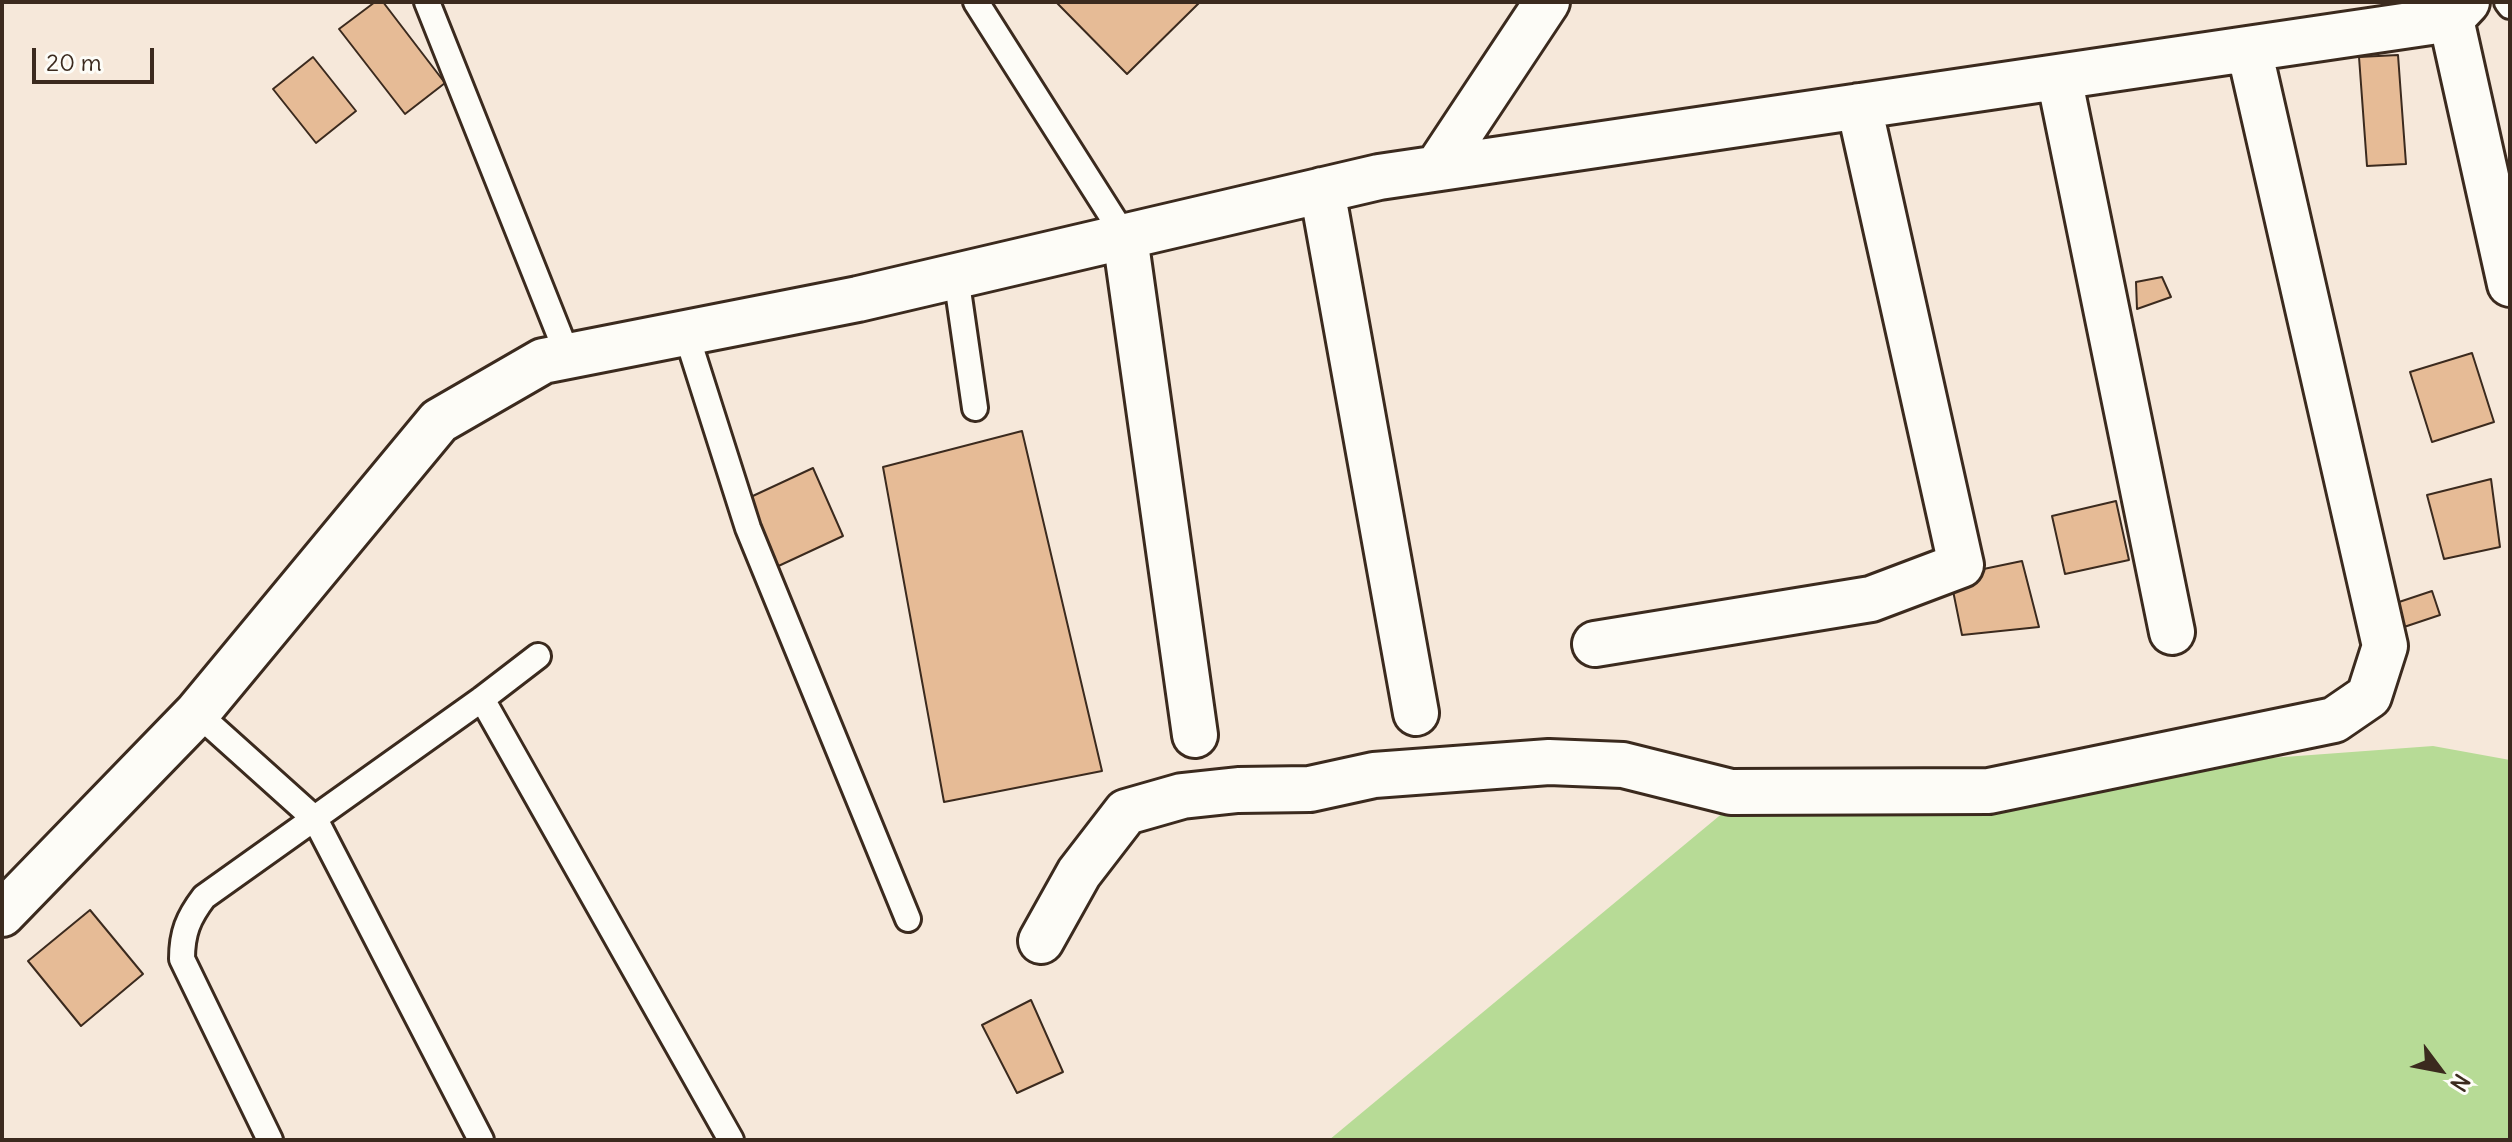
<!DOCTYPE html>
<html>
<head>
<meta charset="utf-8">
<style>
	body { margin:0 }
	#map { position:relative; width:2512px; height:1142px; overflow:hidden; background:#f6e8da; font-family:Delius,sans-serif }
	canvas { display:block }
	.frame { position:absolute; inset:0; border:4px solid #3b2a1e; pointer-events:none }
	.north { position:absolute; left:2400px; top:1030px; width:80px; height:80px; -webkit-text-stroke:6px #fdfcf7; paint-order:stroke; rotate:122deg; font-size:22px; font-weight:700; line-height:32px; text-align:center; color:#3b2a1e }
	.north::after { content:''; display:block; margin:auto; width:28px; height:36px; background:#3b2a1e; clip-path:polygon(50% 0,100% 100%,50% 72%,0 100%) }
	.scale { position:absolute; left:32px; top:48px; width:122px; height:36px; box-sizing:border-box; border:4px solid #3b2a1e; border-top:0; padding-left:10px; font-size:24px; line-height:28px; white-space:nowrap; color:#3b2a1e; -webkit-text-stroke:6px #fdfcf7; paint-order:stroke }
</style>
</head>
<body>
<div id="map">
<canvas width="2512" height="1142"></canvas>
<div class="frame"></div>
<div class="north">N</div>
<div class="scale">20 m</div>
</div>
<script>
const ctx = document.querySelector('canvas').getContext('2d');
ctx.lineJoin = 'round';
function paint(path, color) { ctx.fillStyle = color; ctx.fill(path, 'evenodd'); }
function stroke(path, color, width, dash) { ctx.strokeStyle = color; ctx.lineWidth = width; ctx.lineCap = dash ? 'butt' : 'round'; ctx.setLineDash(dash || []); ctx.stroke(path); }
paint(new Path2D(`
	M2433,746L2510,760V1140H1329L1742,797Z`), '#b7db96');
const building = new Path2D(`
	M375,2H383L445,83L405,114L339,29Z
	M1056,2H1200L1127,74Z
	M2398,55L2406,164L2367,166L2359,57Z
	M313,57L356,111L316,143L273,89Z
	M2162,277L2171,297L2137,309L2136,282Z
	M2472,353L2494,422L2432,442L2410,372Z
	M1022,431L1102,771L944,802L883,467Z
	M813,468L843,536L772,569L742,501Z
	M2491,479L2500,547L2444,559L2427,495Z
	M2116,501L2129,560L2065,574L2052,516Z
	M2022,561L2039,627L1962,635L1950,576Z
	M2432,591L2440,615L2404,627L2396,603Z
	M90,910L143,974L81,1026L28,961Z
	M1031,1000L1063,1072L1017,1093L982,1025Z`);
paint(building, '#e6bb96');
stroke(building, '#3b2a1e', 2);
const lane = new Path2D(`
	M427,2L568,356
	M976,2L1125,237
	M2507,2L2510,6
	M956,276L975,408
	M686,333L748,528L908,919
	M482,699L731,1140
	M197,713L315,819L481,1140
	M270,1140L182,959C182,933 188,918 204,897L482,699L538,656`);
const street = new Path2D(`
	M2451,19L2510,284
	M2059,77L2172,632
	M1437,168L1547,2
	M1322,190L1416,713
	M1125,237L1195,735
	M1595,644L1871,599L1961,565L1859,106
	M2,914L197,713L439,421L543,361L858,299L1379,177L2451,19L2467,2
	M1041,941L1079,873L1126,812L1182,796L1238,790L1310,789L1374,775L1549,762L1623,765L1731,792L1989,791L2334,720L2369,696L2385,646L2249,49`);
stroke(lane, '#3b2a1e', 30);
stroke(street, '#3b2a1e', 50);
stroke(lane, '#fdfcf7', 24);
stroke(street, '#fdfcf7', 44);
</script>
</body>
</html>
